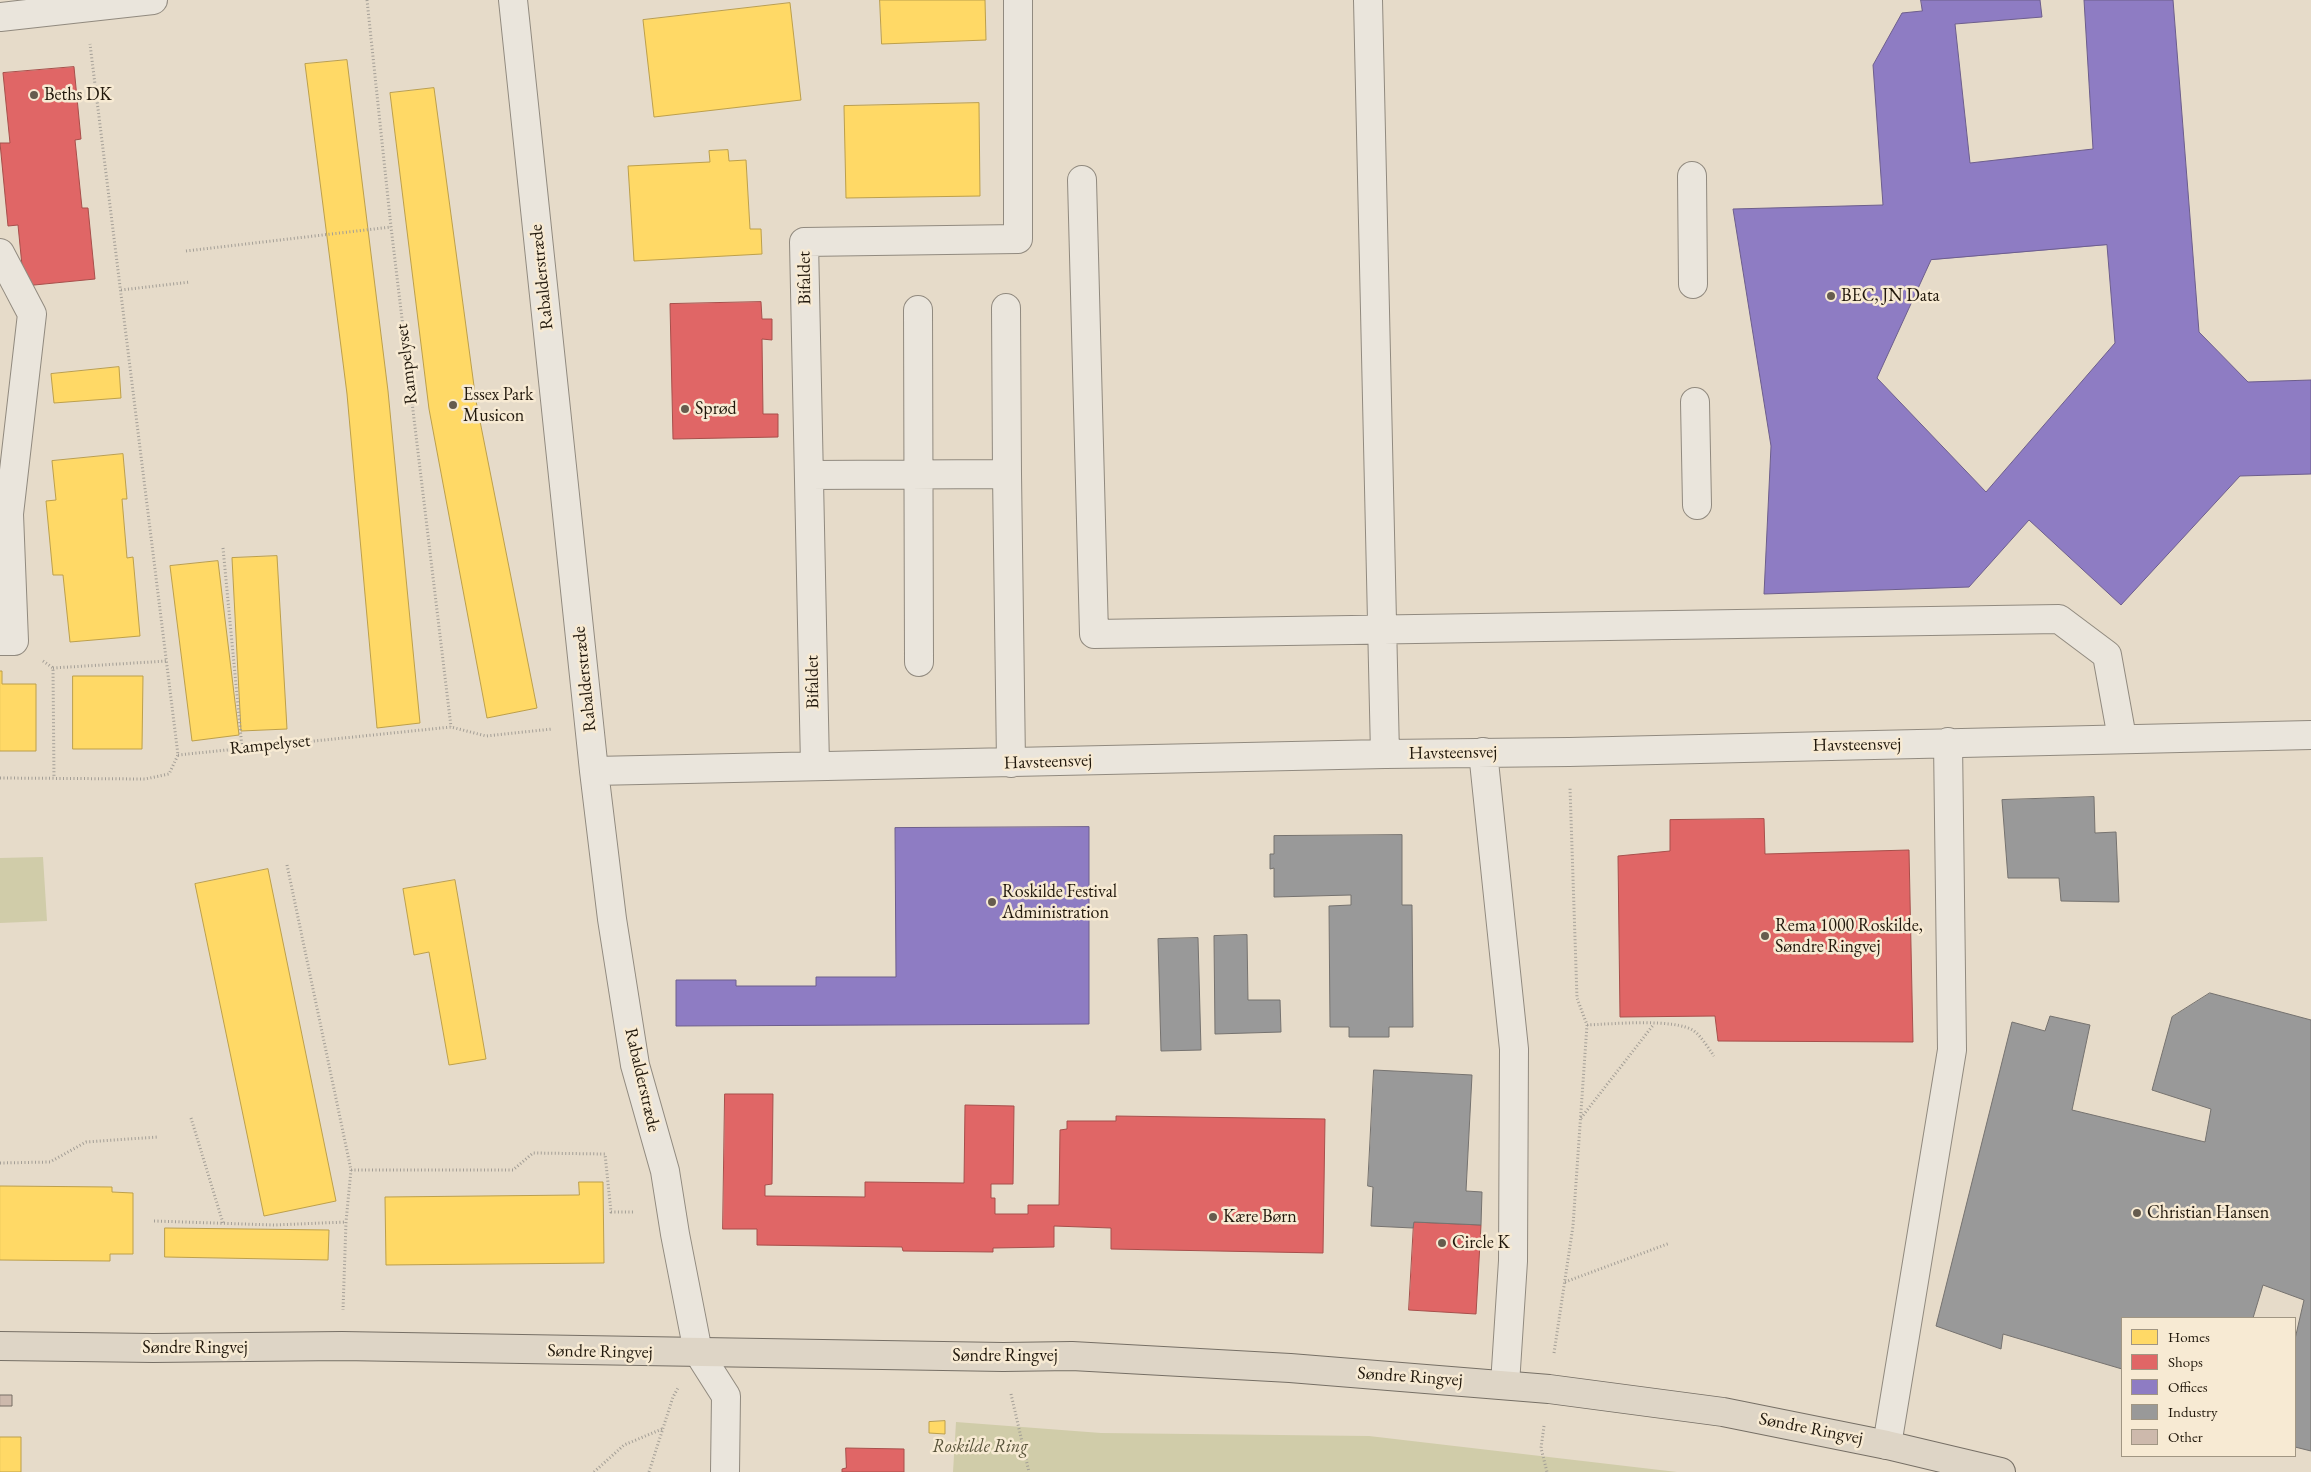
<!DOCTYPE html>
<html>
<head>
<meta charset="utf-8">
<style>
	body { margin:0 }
	#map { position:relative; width:2311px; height:1472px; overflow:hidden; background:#e6dbc9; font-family:"EB Garamond",serif }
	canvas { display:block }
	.legend { position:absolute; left:2121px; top:1317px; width:175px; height:140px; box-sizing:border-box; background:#f7ead3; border:1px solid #a19683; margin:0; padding:6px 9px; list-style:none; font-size:15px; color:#21180c }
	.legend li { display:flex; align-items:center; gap:10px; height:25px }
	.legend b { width:25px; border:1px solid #a19683 }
</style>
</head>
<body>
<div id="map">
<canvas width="2311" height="1472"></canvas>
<ul class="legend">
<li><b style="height:14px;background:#ffd966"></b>Homes</li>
<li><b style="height:14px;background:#e06666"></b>Shops</li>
<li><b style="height:14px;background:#8e7cc3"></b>Offices</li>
<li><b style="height:14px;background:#999"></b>Industry</li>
<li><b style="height:14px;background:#cdb9ac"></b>Other</li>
</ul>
</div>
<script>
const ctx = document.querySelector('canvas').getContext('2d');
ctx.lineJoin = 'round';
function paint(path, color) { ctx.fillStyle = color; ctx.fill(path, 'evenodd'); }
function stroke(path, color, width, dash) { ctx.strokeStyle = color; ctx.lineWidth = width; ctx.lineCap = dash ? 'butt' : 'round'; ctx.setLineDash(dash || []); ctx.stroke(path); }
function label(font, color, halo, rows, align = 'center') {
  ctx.font = font + ' "EB Garamond",serif'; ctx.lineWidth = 5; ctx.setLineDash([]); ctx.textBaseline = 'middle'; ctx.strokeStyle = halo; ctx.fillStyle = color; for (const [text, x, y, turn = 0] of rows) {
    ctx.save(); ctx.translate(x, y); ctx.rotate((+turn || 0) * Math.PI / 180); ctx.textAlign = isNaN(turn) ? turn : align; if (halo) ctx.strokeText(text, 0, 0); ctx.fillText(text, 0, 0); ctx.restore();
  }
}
paint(new Path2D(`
	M43,857L47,921L0,923V858Z
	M956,1422L1101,1433L1369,1436L1677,1472H953Z`), '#d0cca9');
const homes = new Path2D(`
	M880,0H985L986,40L882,44Z
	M790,3L801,100L654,117L643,20Z
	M347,60L388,391L420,723L377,728L347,394L305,64Z
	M434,88L476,401L537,708L487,718L429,409L390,93Z
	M979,103L980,196L846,198L844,106Z
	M728,150L729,161L746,160L750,229H761L762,254L634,261L628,166L710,162L709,151Z
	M119,367L121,398L54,403L51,374Z
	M123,454L127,499H122L127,558L133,557L140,636L70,642L63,575H53L46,501L56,500L52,461Z
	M277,556L287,729L241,731L232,558Z
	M218,561L239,735L192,741L170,566Z
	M0,671H2V684H36V751H0Z
	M73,676H143L142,749H73Z
	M268,869L336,1201L264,1216L195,884Z
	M455,880L486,1059L449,1065L429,952L414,955L403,889Z
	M579,1182H603L604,1263L386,1265L385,1197L579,1195Z
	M0,1186L112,1187V1192L133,1193V1254H110V1261L0,1260Z
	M165,1228L329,1230L328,1260L165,1257Z
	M945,1421V1434L929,1433V1422Z
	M0,1437H21V1472H0Z`);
paint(homes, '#ffd966');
stroke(homes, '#bc9f4b', 1);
const shops = new Path2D(`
	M74,67L81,139L75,140L82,208H88L95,279L24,286L18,225L8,226L0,143H10L3,73Z
	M761,302L762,319H772V340L762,339L763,414H778V437L673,439L670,304Z
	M1764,819L1765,854L1909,850L1913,1042L1718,1041L1715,1016L1620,1017L1618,856L1670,851V820Z
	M725,1094H773L772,1184L765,1185V1196L865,1197V1182L964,1183L965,1105L1014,1106L1013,1184H991V1198H995V1214H1028V1205H1059L1060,1130L1067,1129V1121H1116V1116L1325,1119L1323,1253L1111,1249V1228L1054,1226V1247L993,1248V1252L903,1251L902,1247L757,1245V1229H723Z
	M1414,1222L1481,1225L1476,1314L1409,1310Z
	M846,1448L904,1449V1472H842V1469L846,1468Z`);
paint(shops, '#e06666');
stroke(shops, '#a74f4b', 1);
const offices = new Path2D(`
	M1921,0H2040L2042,17L1955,24L1970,163L2093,149L2084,0H2173L2199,332L2248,382L2311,380V474L2240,476L2121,605L2029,520L1969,587L1764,594L1771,446L1733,209L1883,205L1873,65L1902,13L1922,11ZM2107,245L2115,343L1986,492L1877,378L1931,260Z
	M1089,827V1024L676,1026V980H736V986H816V977H896L895,828Z`);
paint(offices, '#8e7cc3');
stroke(offices, '#6d5e8c', 1);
const industry = new Path2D(`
	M2094,797L2095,833L2116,832L2119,902L2061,901L2059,878H2008L2002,800Z
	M1402,835V905H1412L1413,1027H1389V1037H1349V1027H1330L1329,906L1351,905V895L1274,897V868L1270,869V854H1274V836Z
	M1247,935L1248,1000H1280L1281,1032L1215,1034L1214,936Z
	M1198,938L1201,1050L1161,1051L1158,939Z
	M2210,993L2311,1020V1451L2295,1447V1339L2304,1300L2263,1285L2253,1318H2122V1369L2003,1334L2001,1349L1936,1326L2012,1022L2045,1031L2050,1016L2090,1025L2072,1110L2205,1142L2211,1109L2152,1090L2172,1017Z
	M1374,1070L1472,1075L1466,1191L1482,1192L1481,1225L1414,1222L1413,1228L1371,1226L1373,1187L1368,1186Z`);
paint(industry, '#999');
stroke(industry, '#75726f', 1);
const building = new Path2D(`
	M0,1395H12V1406H0Z`);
paint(building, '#cdb9ac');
stroke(building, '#766f65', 1);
const minor = new Path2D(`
	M513,0L594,771L612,919L635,1065L665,1171L675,1234L698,1352L726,1396L725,1472
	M1368,0L1385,754
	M0,17L153,0
	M1692,176L1693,284
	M1082,180L1094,634L2059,619L2107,655L2122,738
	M0,253L32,314L9,514L14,641H0
	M1006,308L1007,474
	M918,310L919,662
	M1695,402L1697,505
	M809,475L1007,474L1011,763
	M1483,752L1514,1049L1513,1261L1505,1384
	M815,766L804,242L1018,239V0
	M594,771L1385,754L1569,752L2311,735
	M1887,1445L1952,1050L1948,742`);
const major = new Path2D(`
	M0,1346L153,1348L342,1346L1003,1357L1072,1356L1290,1368L1549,1389L1723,1412L1887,1445L2001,1472`);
stroke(minor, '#918a7f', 30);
stroke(major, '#766f65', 30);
stroke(new Path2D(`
	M367,0L391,227L451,727
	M186,251L391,227
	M121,290L190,282
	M223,548L242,748
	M43,661L53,668L54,778
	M53,668L167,661
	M178,755L451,727L486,736L552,729
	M0,778L145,779L169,774L178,755L90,44
	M287,865L351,1170L346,1222L343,1310
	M1587,1025C1611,1024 1676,1018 1694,1031C1702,1037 1708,1048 1714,1056
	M191,1118L223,1223
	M1581,1118L1654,1024
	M0,1163L50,1162L86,1142L158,1137
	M351,1170H513L533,1153L605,1154L611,1212H634
	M154,1221L274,1225L346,1222
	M1565,1282L1670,1243
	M1554,1353L1573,1226L1587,1025L1577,998L1570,788
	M1011,1394L1029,1472
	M1544,1426L1541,1448L1547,1472
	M594,1472L624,1445L662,1429
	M649,1472L673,1397L678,1388`), '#a39e96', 3, [1, 2.5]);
stroke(minor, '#eae5dc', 28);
stroke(major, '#ded5c6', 28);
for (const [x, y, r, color] of [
	[34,95,5,"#665c4e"],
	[1831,296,5,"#665c4e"],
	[453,405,5,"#665c4e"],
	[685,409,5,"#665c4e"],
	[992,902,5,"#665c4e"],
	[1765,936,5,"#665c4e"],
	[2137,1213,5,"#665c4e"],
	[1213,1217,5,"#665c4e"],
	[1442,1243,5,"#665c4e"]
]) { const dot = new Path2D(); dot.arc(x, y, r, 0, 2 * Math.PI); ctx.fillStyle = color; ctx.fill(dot); stroke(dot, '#f7ead3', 2); }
label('18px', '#21180c', '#f7ead3', [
	["Beths DK",44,95],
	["BEC, JN Data",1841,296],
	["Essex Park",463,395],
	["Musicon",463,416],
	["Sprød",695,409],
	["Roskilde Festival",1002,892],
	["Administration",1002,913],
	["Rema 1000 Roskilde,",1775,926],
	["Søndre Ringvej",1775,947],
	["Christian Hansen",2147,1213],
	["Kære Børn",1223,1217],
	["Circle K",1452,1243]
], 'left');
label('18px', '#21180c', '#f7ead3', [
	["Rabalderstræde",542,277,-96],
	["Bifaldet",805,278,-91],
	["Rampelyset",407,364,-97],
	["Rabalderstræde",585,679,-96],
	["Bifaldet",813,682,-91],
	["Rampelyset",270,745,-6],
	["Havsteensvej",1857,745,-1],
	["Havsteensvej",1453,753,-1],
	["Havsteensvej",1048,762,-2],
	["Rabalderstræde",642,1080,77],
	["Søndre Ringvej",195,1348],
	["Søndre Ringvej",600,1352,1],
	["Søndre Ringvej",1005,1356],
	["Søndre Ringvej",1410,1377,4],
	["Søndre Ringvej",1811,1429,11]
]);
label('italic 18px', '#58533a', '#f7ead3', [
	["Roskilde Ring",980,1447]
]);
</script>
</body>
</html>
